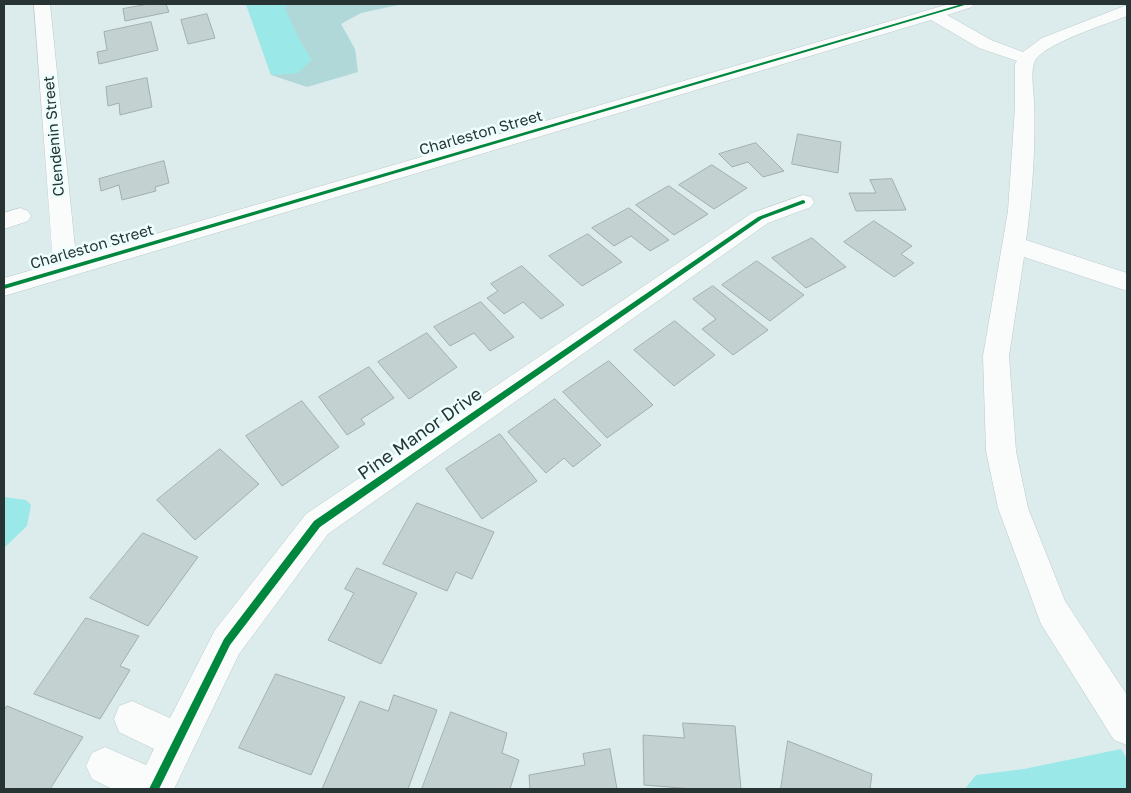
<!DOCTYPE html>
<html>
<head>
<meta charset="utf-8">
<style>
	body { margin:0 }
	#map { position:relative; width:1131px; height:793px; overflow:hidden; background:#dcecec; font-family:"Golos Text",sans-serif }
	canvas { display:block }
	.frame { position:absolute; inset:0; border:5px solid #283434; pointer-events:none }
</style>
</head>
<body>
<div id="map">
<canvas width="1131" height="793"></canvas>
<div class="frame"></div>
</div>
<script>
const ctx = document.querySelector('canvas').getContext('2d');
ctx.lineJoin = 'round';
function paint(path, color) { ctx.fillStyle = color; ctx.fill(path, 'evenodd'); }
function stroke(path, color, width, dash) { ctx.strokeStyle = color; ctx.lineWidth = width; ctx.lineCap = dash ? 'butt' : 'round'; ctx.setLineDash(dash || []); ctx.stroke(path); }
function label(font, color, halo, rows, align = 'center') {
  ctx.font = font + ' "Golos Text",sans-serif'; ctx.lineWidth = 5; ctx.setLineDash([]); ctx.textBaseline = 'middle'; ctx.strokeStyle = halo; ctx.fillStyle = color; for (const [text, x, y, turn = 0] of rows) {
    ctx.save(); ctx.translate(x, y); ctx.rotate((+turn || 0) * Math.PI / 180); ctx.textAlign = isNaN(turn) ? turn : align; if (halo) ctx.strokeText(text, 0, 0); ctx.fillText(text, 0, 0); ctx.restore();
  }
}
paint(new Path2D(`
	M246,4H403L361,13L341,24L355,49L358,72L307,87L271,75Z`), '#b1d8d8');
paint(new Path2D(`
	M246,4H286L285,8L299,39L312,60L298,73L271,75Z
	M4,497L26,500L31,505L27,526L4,548Z
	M1121,749L1127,759V789H965L976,775L1024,769Z`), '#9be8e8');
const building = new Path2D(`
	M149,4H166L169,12L125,21L123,9Z
	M207,14L215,38L188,44L181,20Z
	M151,22L158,50L99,64L97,52L107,50L104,32Z
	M147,78L152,107L120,115L119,103L108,106L106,87Z
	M798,134L841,142L838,173L792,164Z
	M756,143L784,171L763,177L748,162L732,167L719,154Z
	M164,161L169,183L155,187L156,191L122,200L119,185L101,191L99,179Z
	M712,165L747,188L714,209L679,185Z
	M892,179L906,210L856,211L849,193H876L870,180Z
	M669,186L708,214L674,235L636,205Z
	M629,208L669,240L650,251L631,236L614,246L592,228Z
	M874,221L912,246L901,254L914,263L894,277L844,242Z
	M588,234L622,262L582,286L549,256Z
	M812,238L846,267L806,288L772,258Z
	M757,261L804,295L770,321L722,285Z
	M522,266L564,305L541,319L523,302L504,314L487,298L498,291L491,284Z
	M713,286L768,330L733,355L702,329L716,319L693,299Z
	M481,302L514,337L490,351L474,333L450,346L434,327Z
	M675,321L715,355L674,386L634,350Z
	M427,333L457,367L409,399L378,362Z
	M609,361L653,405L607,438L563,392Z
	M369,367L394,398L361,419L365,424L347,435L319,397Z
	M555,399L601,445L573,467L564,458L546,473L508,432Z
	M302,401L339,447L282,486L246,436Z
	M500,434L537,481L482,519L446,469Z
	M220,449L259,484L195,540L157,500Z
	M417,503L494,532L472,579L456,572L447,591L383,564Z
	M143,533L198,557L148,626L90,598Z
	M357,568L417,593L381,664L328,640L354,593L345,589Z
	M86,618L139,636L120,666L130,670L100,719L34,694Z
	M276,674L345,697L311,775L239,748Z
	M394,695L437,710L408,789H322L360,701L388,711Z
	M7,706L83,737L50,789H4V711Z
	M451,712L507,733L502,753L519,760L510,789H422Z
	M683,723L735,726L741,789H693L644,785L643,735L684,738Z
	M788,741L872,774L870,789H781Z
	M610,749L617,789H530L529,775L585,765L583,754Z`);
paint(building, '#c4d1d1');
stroke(building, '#a2aeae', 1);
const minor = new Path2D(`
	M34,4H50L76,257L949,4H974L972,7L947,15L991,40L1023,52L1042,38L1127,5V16C1106,24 1050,42 1037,58C1029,67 1034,90 1034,102C1036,145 1032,198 1026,240L1127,273V291L1024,257L1009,356L1016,451L1028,508L1065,601L1127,695V745L1114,740L1041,624L998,508L986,451L983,356L1008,211L1015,107V64L1017,61L979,48L931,20L4,296V278L53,264Z
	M803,195L811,197L814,202L811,207L768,223L328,534L239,654L174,789H112L92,779L86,766L92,753L105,747L146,765L154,749L119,732L114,719L119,706L132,701L170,718L215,630L306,514L752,213Z
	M20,208L28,211L31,216L28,221L4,229V213Z`);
stroke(minor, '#bbc9c8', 1);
paint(minor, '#fafcfc');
paint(new Path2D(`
	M962,4H968L4,289V285Z
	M803,200L805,201V203L762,219L320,527L230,645L159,789H149L224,639L314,521L758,217Z`), '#00873e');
label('15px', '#283434', '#ecfefd', [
	["Charleston Street",481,133,-16],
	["Clendenin Street",54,136,-95],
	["Charleston Street",92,247,-16]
]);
label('18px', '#283434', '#ecfefd', [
	["Pine Manor Drive",420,434,-35]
]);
</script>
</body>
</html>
